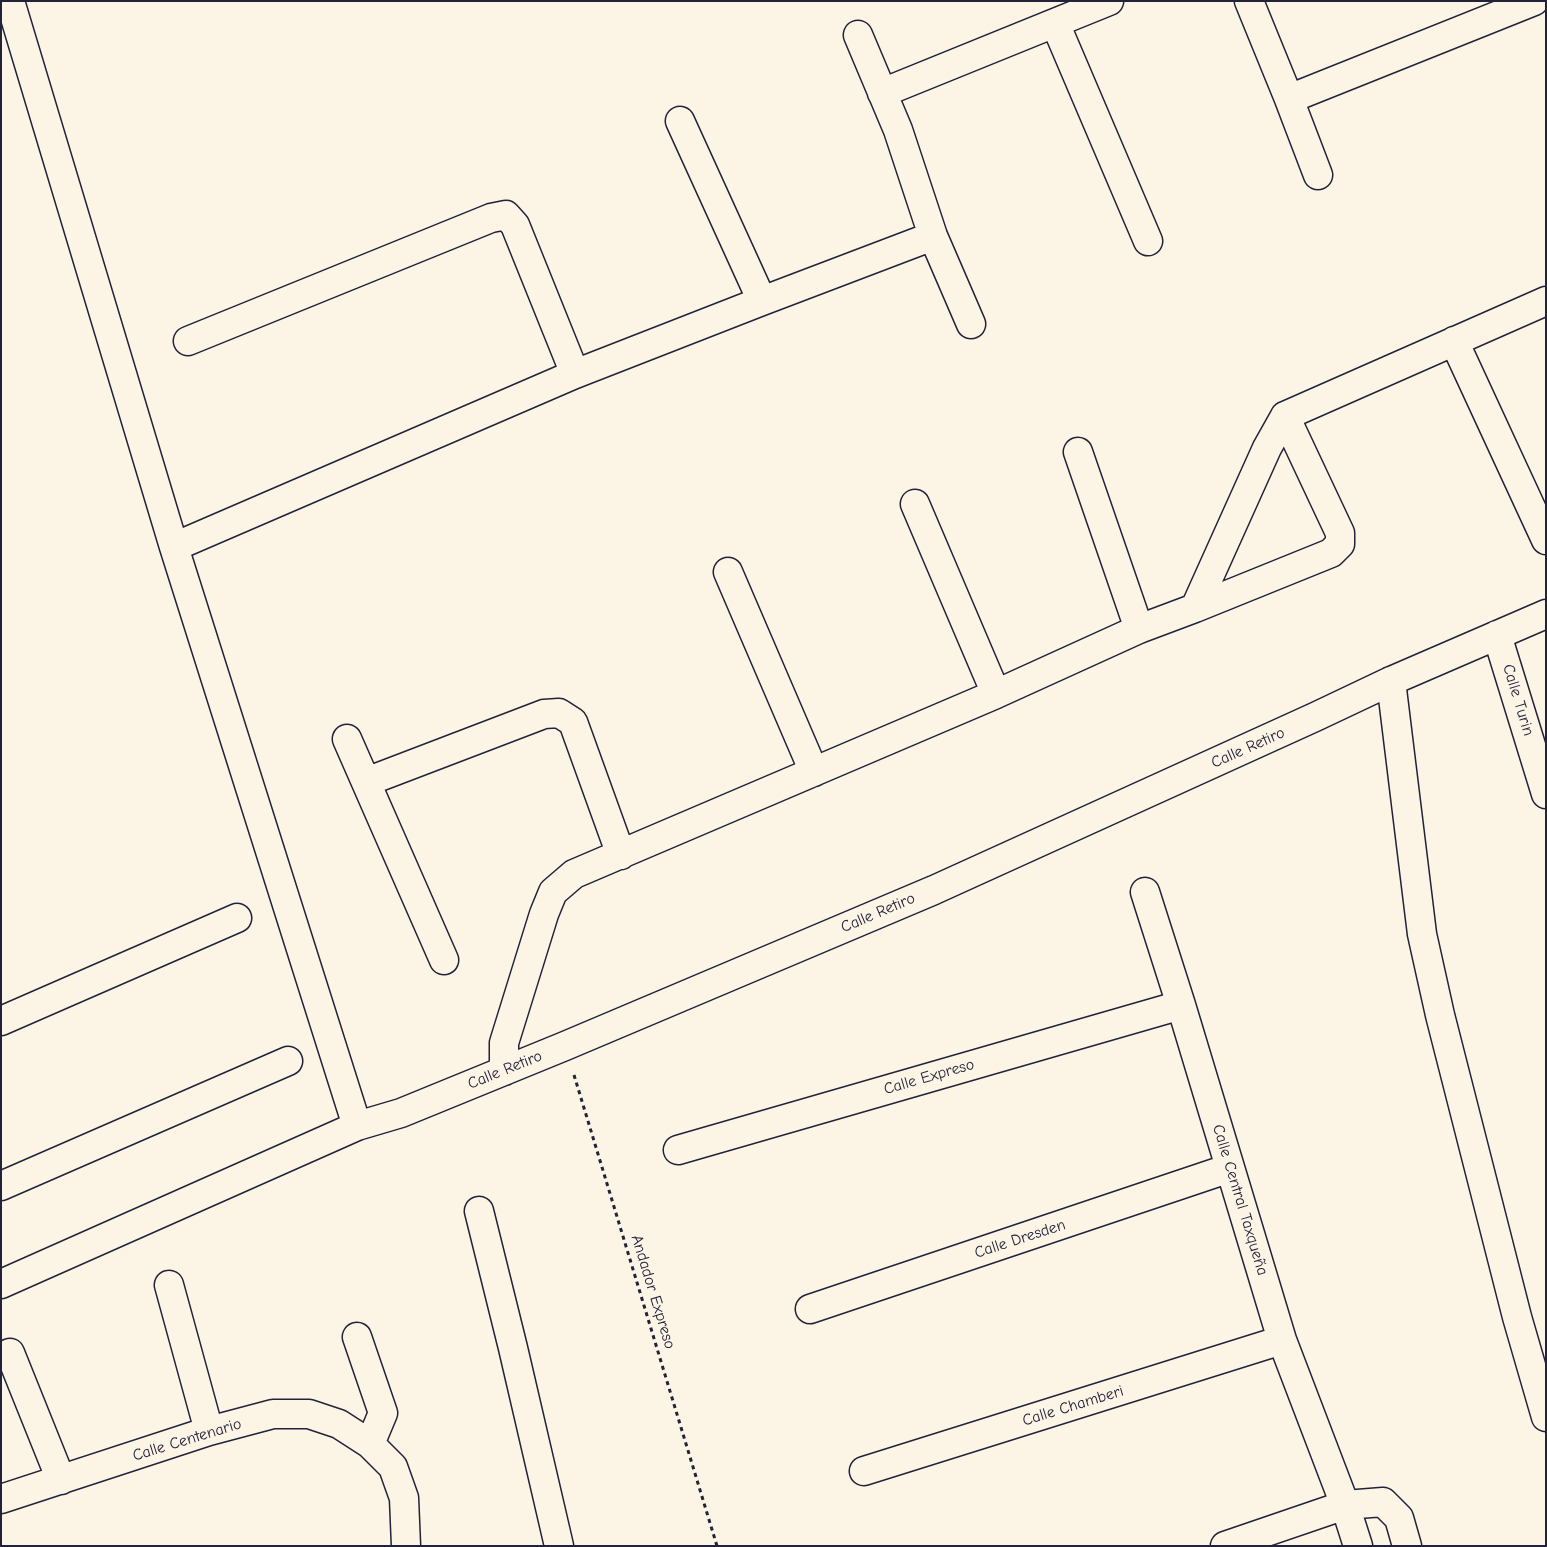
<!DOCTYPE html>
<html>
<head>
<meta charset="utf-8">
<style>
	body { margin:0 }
	#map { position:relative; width:1547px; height:1547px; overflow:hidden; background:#fcf5e5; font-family:"Comic Neue",sans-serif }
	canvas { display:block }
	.frame { position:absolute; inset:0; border:2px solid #22223b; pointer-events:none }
</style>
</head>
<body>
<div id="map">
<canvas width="1547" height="1547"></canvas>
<div class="frame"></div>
</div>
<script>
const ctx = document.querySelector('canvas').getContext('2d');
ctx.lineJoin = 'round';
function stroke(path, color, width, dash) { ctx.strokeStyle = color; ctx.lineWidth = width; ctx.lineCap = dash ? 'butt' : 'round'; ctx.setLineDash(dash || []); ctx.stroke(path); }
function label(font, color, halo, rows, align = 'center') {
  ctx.font = font + ' "Comic Neue",sans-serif'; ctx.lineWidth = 4; ctx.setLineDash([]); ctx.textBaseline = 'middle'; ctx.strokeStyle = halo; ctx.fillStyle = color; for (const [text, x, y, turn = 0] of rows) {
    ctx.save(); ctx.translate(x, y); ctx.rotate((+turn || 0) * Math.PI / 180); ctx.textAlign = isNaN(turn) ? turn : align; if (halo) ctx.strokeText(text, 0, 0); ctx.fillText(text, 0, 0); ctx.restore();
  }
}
const minor = new Path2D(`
	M10,1L174,547L357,1126
	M1249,1L1289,99L1318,175
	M1055,23L1148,241
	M858,35L898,130L933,236L971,324
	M882,93L1109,1
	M1289,99L1534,1
	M680,121L762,301
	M188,341L491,218L506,215L515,225L575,374
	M1454,341L1546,540
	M1078,452L1139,629
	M915,504L996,694
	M174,547L575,374L762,301L933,236
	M728,572L814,772
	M1195,608L1267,448L1285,416
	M1497,635L1546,794
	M1391,681L1422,934L1440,1015L1517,1317L1546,1417
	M347,739L444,960
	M366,782L544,714L559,713L573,722L621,855
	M1145,892L1181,1005L1282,1340L1345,1505L1358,1546
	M1,1021L237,918
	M504,1071V1043L544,914L553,892L574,874L996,694L1139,629L1195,608L1331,553L1340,544V533L1285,416L1546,301
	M678,1150L1181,1005
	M1,1186L288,1061
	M479,1211L513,1348L559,1546
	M1,1284L357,1126L401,1113L565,1046L934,890L1315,717L1391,681L1546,614
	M169,1285L209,1431
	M810,1309L1230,1168
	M357,1337L383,1413L370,1444L393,1467L404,1498L406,1546
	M10,1353L61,1480
	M864,1471L1282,1340
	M1,1499L209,1431L273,1414H309L339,1424L370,1444
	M1225,1546L1345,1505L1383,1502L1399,1518L1407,1546`);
stroke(minor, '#22223b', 31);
stroke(new Path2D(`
	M574,1075L717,1546`), '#22223b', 3, [4, 4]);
stroke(minor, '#fcf5e5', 28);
label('16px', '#22223b', '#fcf5e5', [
	["Calle Turin",1518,700,73],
	["Calle Retiro",1248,748,-24],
	["Calle Retiro",878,913,-23],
	["Calle Retiro",505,1070,-22],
	["Calle Expreso",929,1077,-16],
	["Calle Central Taxqueña",1240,1200,73],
	["Calle Dresden",1020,1239,-18],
	["Andador Expreso",653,1292,73],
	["Calle Chamberi",1073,1406,-17],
	["Calle Centenario",187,1440,-17]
]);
</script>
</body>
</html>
